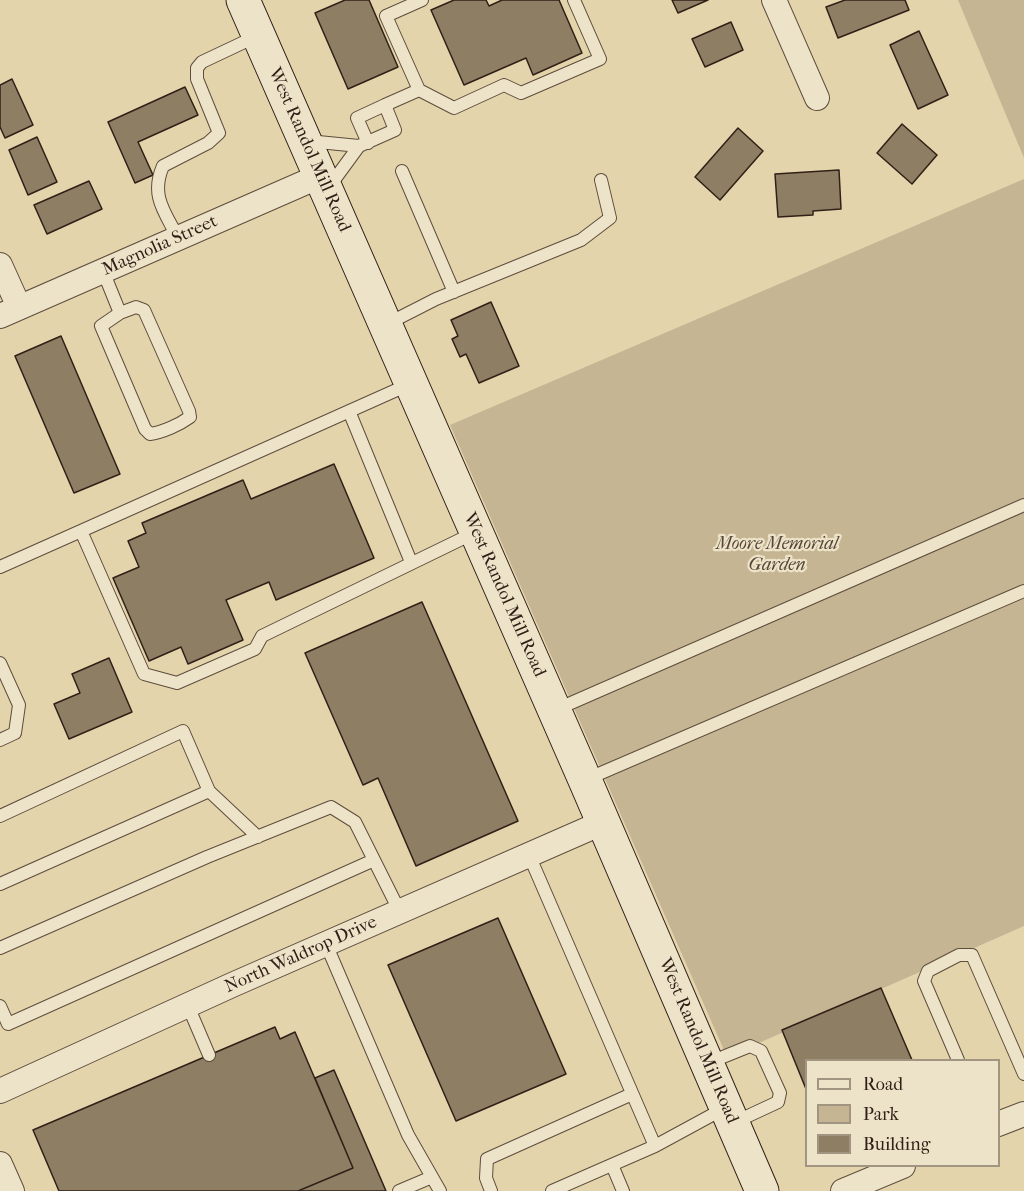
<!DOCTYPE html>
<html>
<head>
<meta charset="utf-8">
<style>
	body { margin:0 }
	#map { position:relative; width:1024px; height:1191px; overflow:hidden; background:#e4d4ac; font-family:"IM FELL French Canon",serif }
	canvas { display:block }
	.legend { position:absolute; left:805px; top:1059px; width:195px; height:108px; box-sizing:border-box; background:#ede3c9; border:2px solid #a19582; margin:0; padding:8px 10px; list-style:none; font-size:18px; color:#302017 }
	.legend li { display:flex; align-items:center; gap:12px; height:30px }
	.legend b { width:30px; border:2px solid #a19582 }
</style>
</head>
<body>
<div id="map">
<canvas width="1024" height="1191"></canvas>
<ul class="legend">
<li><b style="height:8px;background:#ede3c9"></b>Road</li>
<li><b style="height:16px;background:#c5b593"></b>Park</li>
<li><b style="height:16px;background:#8e7e64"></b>Building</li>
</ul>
</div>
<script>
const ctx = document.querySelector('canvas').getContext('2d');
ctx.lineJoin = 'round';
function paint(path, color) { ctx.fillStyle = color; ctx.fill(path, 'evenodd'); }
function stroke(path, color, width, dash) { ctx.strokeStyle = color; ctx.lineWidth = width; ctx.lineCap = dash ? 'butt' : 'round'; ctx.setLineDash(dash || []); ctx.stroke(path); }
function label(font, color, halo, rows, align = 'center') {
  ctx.font = font + ' "IM FELL French Canon",serif'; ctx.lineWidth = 4.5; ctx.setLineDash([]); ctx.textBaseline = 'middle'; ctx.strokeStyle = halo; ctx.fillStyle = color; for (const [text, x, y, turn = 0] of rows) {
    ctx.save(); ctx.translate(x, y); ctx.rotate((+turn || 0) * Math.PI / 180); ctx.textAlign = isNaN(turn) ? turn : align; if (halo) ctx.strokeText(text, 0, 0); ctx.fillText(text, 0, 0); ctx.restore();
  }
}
paint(new Path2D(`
	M958,0H1024V158Z
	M1024,179V926L727,1057L450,425Z`), '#c5b593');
const building = new Path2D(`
	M345,0H369L398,67L348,89L315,13Z
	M454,0H486L489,6L502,0H559L582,53L533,75L526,58L464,85L431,10Z
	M672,0H708L678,13Z
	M845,0H905L909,10L838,38L826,7Z
	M731,22L743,50L705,67L692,39Z
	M919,31L948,95L918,109L890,45Z
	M12,79L33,125L5,138L0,127V85Z
	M185,87L198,115L138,142L153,175L135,183L108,122Z
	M902,124L937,155L912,184L877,153Z
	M738,128L763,151L720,200L695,177Z
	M37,137L57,182L28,195L9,150Z
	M839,170L841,209L813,211V215L778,217L775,174Z
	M89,181L102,209L47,234L34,205Z
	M491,302L519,366L479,383L466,354L460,357L452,339L458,336L451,320Z
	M61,336L120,474L74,493L15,356Z
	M334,464L374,558L276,600L269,582L226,600L243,640L188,664L181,647L149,661L113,578L139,567L128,541L146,533L142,523L243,480L251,499Z
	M422,602L518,821L416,866L378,778L363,785L305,653Z
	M109,658L132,712L69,739L54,704L80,693L72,674Z
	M498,918L566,1074L456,1121L388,965Z
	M881,988L912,1060H806V1089L782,1030Z
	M275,1027L280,1039L295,1032L353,1168L298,1191H59L33,1130Z
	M334,1070L386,1191H298L353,1168L315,1078Z`);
paint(building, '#8e7e64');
stroke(building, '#302017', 1.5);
const service = new Path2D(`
	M419,90L454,108L504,85L521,93L600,59L574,0
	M385,105L419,90L386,16L422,0
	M308,141L359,146L329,187
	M359,146L395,130L385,105L357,118L368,143
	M402,171L454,292
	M178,238C165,212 150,196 163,166L208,143L219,133L197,79V68L202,62L257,36
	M103,271L120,313L136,307L144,310L189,411L190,417C179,425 163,432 150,434L145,429L101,326L120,313
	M387,324L436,299L581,240L610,218L601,180
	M410,384L81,531L144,674L177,683L255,649L262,636L476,532
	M349,411L411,562
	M0,567L81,531
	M0,663L19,705L15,733L0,740
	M555,710L1024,505
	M587,779L1024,591
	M0,816L183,731L209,791L258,837
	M529,855L655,1146
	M0,884L209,791
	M326,944L408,1135L440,1191
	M0,948L207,857L331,807L355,822L400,912
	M0,1006L8,1024L374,860
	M188,1006L209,1055
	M958,1060L924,981L928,971L959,955H972L1024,1074
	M708,1063L750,1046L761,1051L780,1093L778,1102L733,1123
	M612,1165L623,1191
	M399,1191L432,1177
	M491,1191L486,1178L487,1159L632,1094
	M552,1191L655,1146L725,1108`);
const minor = new Path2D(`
	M774,0L817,98
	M0,265L19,307
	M0,316L320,176
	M0,1091L232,985L604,822
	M998,1124L1024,1114
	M0,1164L12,1191
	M843,1191L903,1166`);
const secondary = new Path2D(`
	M243,0L585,780L762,1191`);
stroke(service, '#5d4d3c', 14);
stroke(minor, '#5d4d3c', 26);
stroke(secondary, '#302017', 35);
stroke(service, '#ede3c9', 12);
stroke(minor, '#ede3c9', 24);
stroke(secondary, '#ede3c9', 33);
label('18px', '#302017', '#ede3c9', [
	["West Randol Mill Road",309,150,66],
	["Magnolia Street",160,246,-24],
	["West Randol Mill Road",504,595,66],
	["North Waldrop Drive",301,955,-24],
	["West Randol Mill Road",698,1041,67]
]);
label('italic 18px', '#554536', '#ede3c9', [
	["Moore Memorial",777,545],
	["Garden",777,566]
]);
</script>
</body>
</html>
